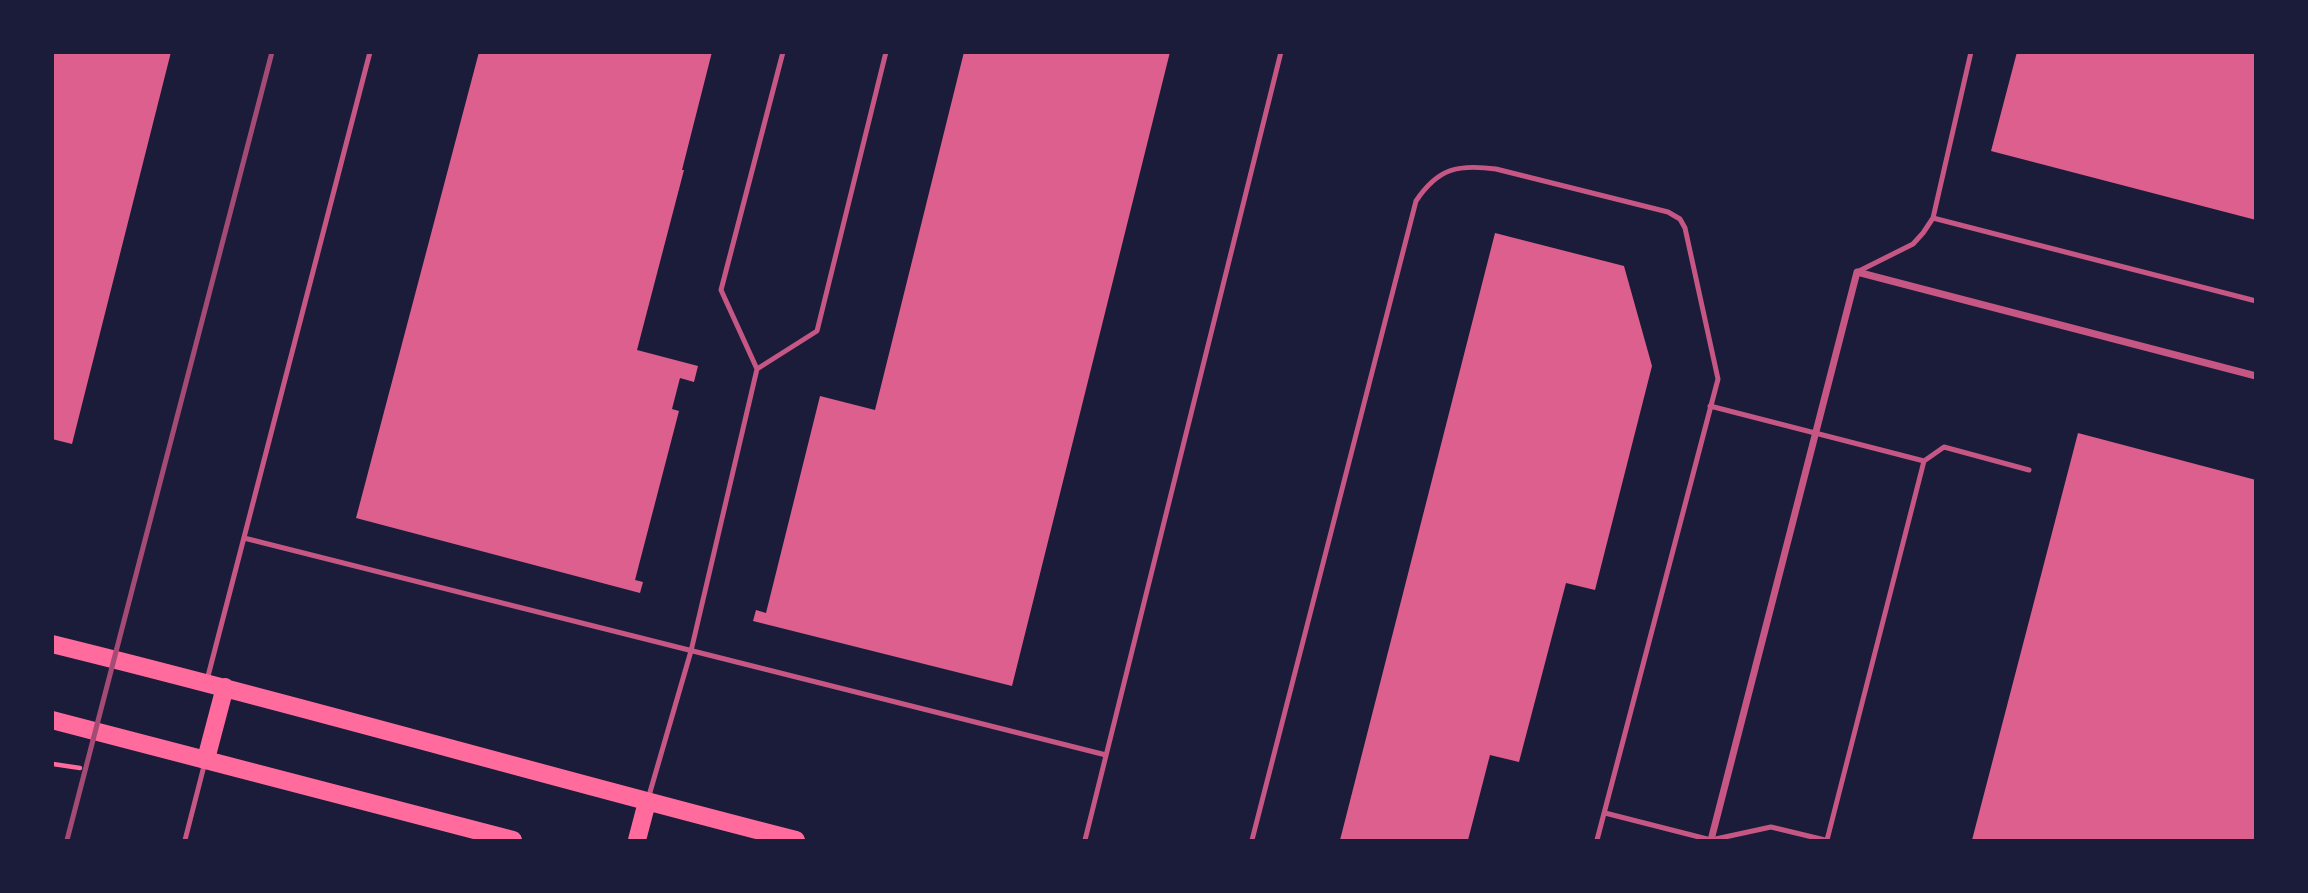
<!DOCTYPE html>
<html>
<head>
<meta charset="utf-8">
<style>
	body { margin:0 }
	#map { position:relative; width:2308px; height:893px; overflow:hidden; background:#1b1b3a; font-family:Manrope,sans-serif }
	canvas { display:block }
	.frame { position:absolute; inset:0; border:54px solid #1b1b3a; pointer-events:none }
</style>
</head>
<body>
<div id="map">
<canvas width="2308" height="893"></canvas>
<div class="frame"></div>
</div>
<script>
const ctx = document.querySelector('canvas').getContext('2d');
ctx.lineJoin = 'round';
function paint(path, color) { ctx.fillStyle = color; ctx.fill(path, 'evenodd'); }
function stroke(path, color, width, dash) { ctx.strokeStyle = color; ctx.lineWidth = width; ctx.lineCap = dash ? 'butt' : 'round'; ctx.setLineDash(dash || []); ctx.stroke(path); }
paint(new Path2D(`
	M52,52H171L72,444L52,439Z
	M479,52H712L682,170H684L637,350L698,366L694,382L680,378L672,409L679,411L635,580L643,582L640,593L356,518Z
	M964,52H1170L1012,686L753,621L756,610L766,613L820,396L875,410Z
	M2017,52H2256V220L1991,151Z
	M1495,233L1624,266L1652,366L1595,590L1566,583L1519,762L1490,755L1468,840H1340Z
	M2078,433L2256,480V840H1972Z`), '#dd5f8e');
stroke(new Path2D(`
	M53,764L80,768`), '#ff6b9d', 4.5);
stroke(new Path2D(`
	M1933,218L2256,301
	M1857,272L1913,244L1923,233L1933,218L1971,52
	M757,369L721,290L783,52
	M1710,406L1924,461L1944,447L2029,470
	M244,538L1106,755
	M207,680L370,52
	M648,799L691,651L757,369L817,331L886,52
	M1605,813L1711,840L1771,827L1825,840
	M185,840L205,762
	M1085,840L1281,52
	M1252,840L1416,201C1438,168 1458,164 1496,169L1668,212L1680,219L1685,228L1718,379L1597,840
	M1827,840L1924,461`), '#c65784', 5);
stroke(new Path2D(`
	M1711,840L1857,272L2256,376`), '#c65784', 7);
stroke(new Path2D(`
	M52,644C301,705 548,777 796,840
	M52,720L513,840
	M206,759L225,687
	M637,840L647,802`), '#ff6b9d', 18);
stroke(new Path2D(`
	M67,840L272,52`), '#a44b75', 5);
</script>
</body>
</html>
